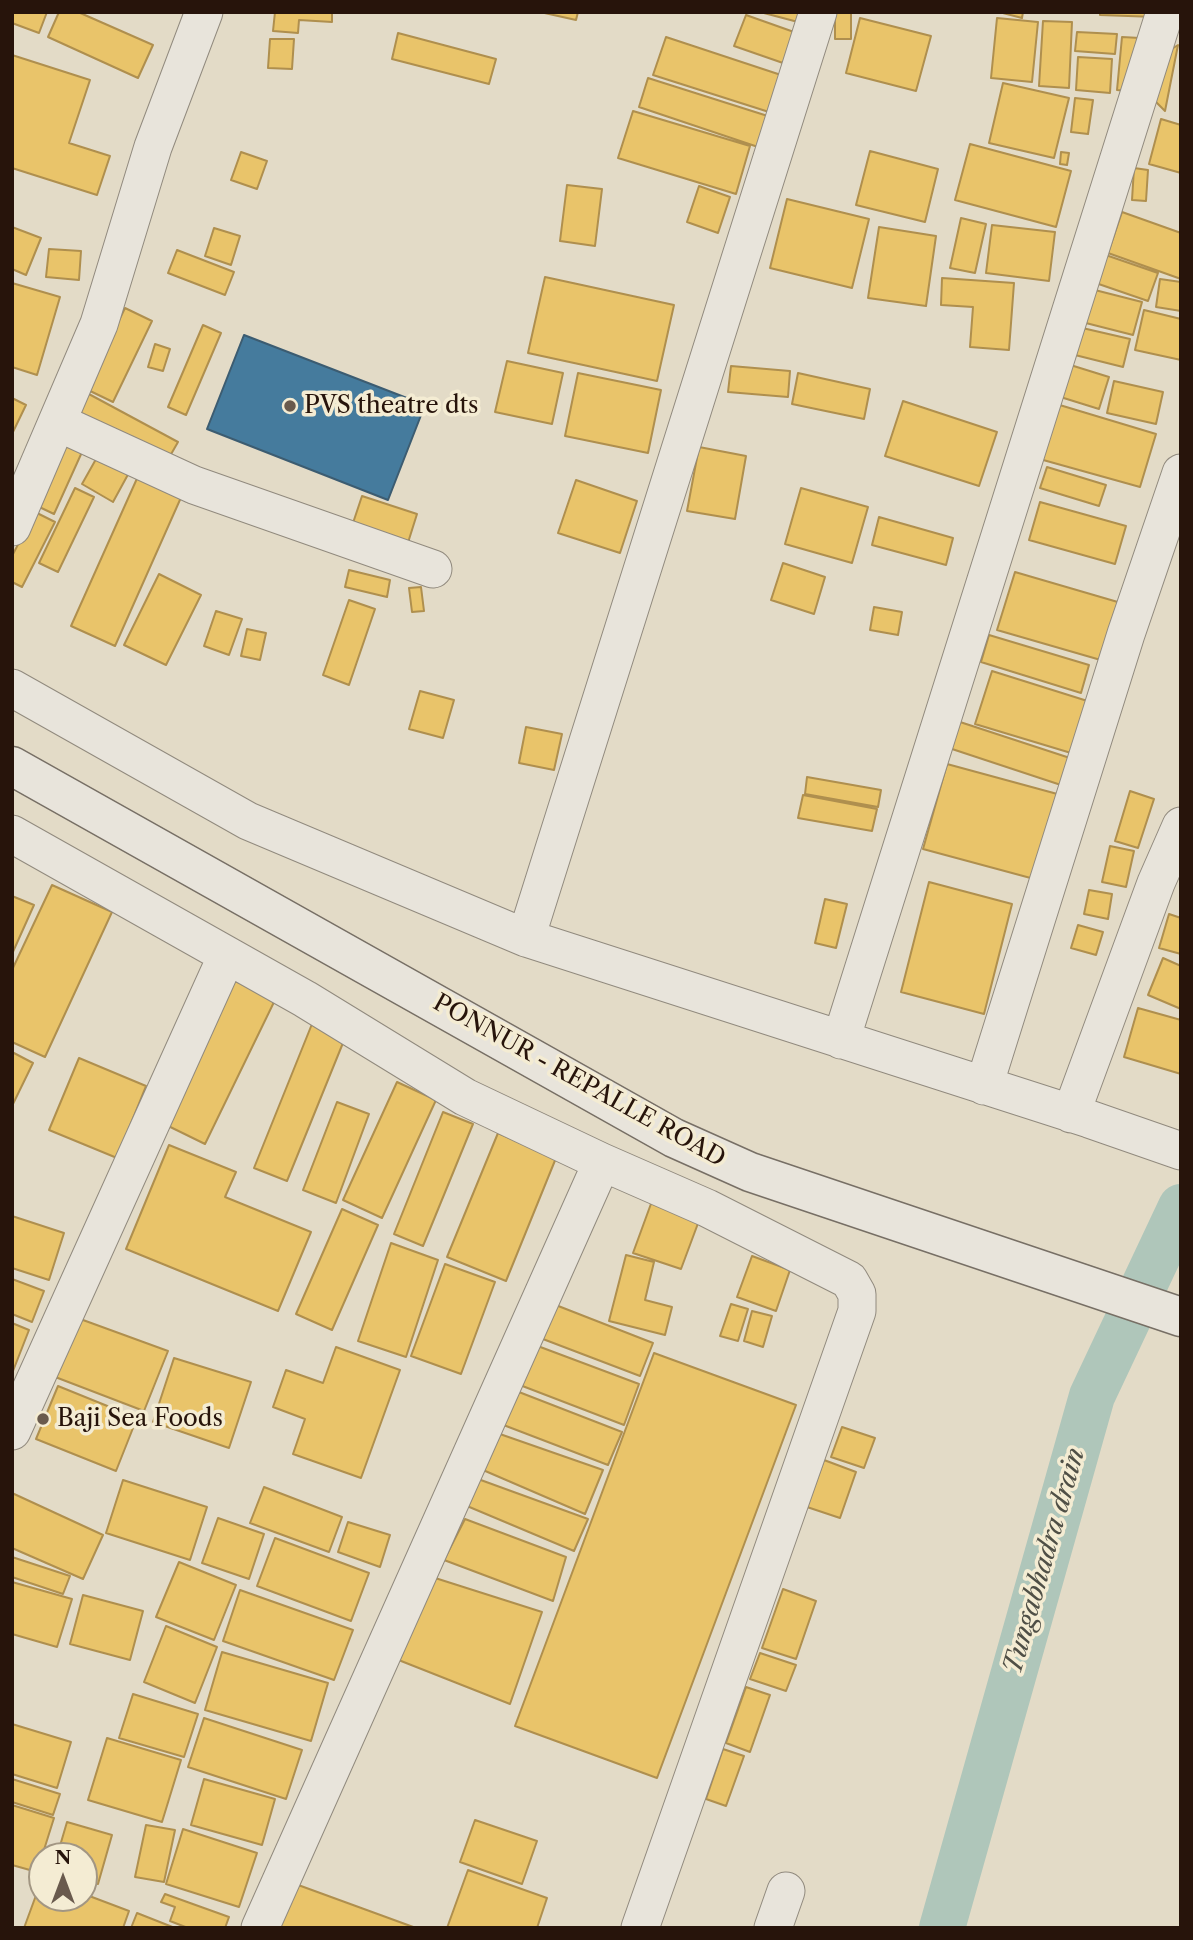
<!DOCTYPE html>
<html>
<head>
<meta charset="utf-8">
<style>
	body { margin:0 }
	#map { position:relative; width:1193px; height:1940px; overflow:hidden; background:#e3dbc7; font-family:"Libre Caslon Text",serif }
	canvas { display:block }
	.frame { position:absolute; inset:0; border:14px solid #27140b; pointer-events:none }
	.north { position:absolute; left:28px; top:1842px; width:70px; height:70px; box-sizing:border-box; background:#f4ecd3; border:2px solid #a29683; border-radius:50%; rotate:0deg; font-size:19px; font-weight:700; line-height:28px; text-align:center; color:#27140b }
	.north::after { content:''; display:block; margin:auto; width:24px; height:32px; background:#695a4d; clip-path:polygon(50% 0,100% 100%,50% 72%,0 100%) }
</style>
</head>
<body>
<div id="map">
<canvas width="1193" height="1940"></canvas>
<div class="frame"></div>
<div class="north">N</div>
</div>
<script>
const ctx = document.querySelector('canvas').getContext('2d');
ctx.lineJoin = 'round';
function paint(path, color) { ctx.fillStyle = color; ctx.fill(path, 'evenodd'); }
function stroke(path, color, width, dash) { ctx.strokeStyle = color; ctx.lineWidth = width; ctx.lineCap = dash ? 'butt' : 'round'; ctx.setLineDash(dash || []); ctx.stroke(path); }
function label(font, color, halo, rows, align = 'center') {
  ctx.font = font + ' "Libre Caslon Text",serif'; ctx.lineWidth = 7; ctx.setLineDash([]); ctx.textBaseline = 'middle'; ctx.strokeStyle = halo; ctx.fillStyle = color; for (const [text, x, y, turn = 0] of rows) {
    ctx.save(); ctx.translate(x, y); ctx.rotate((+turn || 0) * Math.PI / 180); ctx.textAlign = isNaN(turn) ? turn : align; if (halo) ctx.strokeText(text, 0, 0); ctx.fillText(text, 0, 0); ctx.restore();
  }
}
const homes = new Path2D(`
	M12,12H47L39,33L12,23Z
	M59,12H78L153,45L138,78L48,37Z
	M275,12H332V22L299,20L298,33L273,31Z
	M540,12H578L576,20Z
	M760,12H800L798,22Z
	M835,12H851V39H835Z
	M999,12H1023L1022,18Z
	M1100,12H1156V17L1100,15Z
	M746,15L794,32L783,63L734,46Z
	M860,18L931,36L916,91L846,73Z
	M997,18L1038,22L1032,82L991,78Z
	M1043,21L1072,22L1069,88L1039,86Z
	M1077,32L1117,34L1115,54L1075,51Z
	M398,33L496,59L489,84L392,59Z
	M666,37L781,75L769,112L653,75Z
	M1122,37L1140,38L1135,92L1117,90Z
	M270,39H294L292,69L268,68Z
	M1178,45L1165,111L1152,98L1167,52Z
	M12,55L90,80L69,143L110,156L97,195L12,168Z
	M1078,57L1112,59L1110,93L1076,90Z
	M648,78L774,118L764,149L639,107Z
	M1003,83L1069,98L1054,158L989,143Z
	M1075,98L1093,100L1088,134L1071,132Z
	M633,111L750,146L736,194L618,158Z
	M1161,119L1181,125V173L1149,164Z
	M970,144L1071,171L1056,227L955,200Z
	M870,151L938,169L925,222L856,205Z
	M241,152L267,161L257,189L231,180Z
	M1061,152L1069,153L1067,165L1060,164Z
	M1134,168L1148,170L1146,201L1132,200Z
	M567,185L602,189L595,246L560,241Z
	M699,186L730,197L718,233L687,222Z
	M787,199L869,219L852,288L770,268Z
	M1122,212L1181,233V279L1108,253Z
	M961,218L986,224L975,273L950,268Z
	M992,225L1055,232L1049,281L986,273Z
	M12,227L41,238L26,275L12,269Z
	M879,227L936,236L926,306L868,298Z
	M214,228L240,236L231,265L205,256Z
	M49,249L81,251L79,280L46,277Z
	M177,250L234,272L225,295L168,273Z
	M1097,252L1158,273L1148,301L1087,280Z
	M545,277L674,305L657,381L528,353Z
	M942,278L1014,283L1009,350L970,347L973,307L941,305Z
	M1160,279L1181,282V311L1156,307Z
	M12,283L60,297L37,375L12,367Z
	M1087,288L1142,302L1133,335L1078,321Z
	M125,308L152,321L113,402L86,389Z
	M1144,310L1181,319V360L1135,350Z
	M203,325L221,333L186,415L168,407Z
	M1078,327L1130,339L1123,367L1071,354Z
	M155,344L170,349L163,371L148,367Z
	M507,361L563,373L552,424L495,412Z
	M1064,363L1109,377L1099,409L1054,395Z
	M731,366L790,371L788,397L728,392Z
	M578,373L661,390L648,453L565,436Z
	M798,373L870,389L864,419L792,404Z
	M1114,381L1163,392L1156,424L1107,413Z
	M87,393L178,442L166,463L76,414Z
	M12,398L26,405L12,434Z
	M903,401L997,432L979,486L885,456Z
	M1053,403L1156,434L1140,487L1036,458Z
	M66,431L87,441L54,514L33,504Z
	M699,447L746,456L735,519L687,511Z
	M100,452L131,469L113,502L82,484Z
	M1047,467L1106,485L1099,506L1040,488Z
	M139,474L183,493L115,646L71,626Z
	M576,480L637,501L620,553L558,533Z
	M75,488L94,497L58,572L39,563Z
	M801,488L868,507L852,563L785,544Z
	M362,496L417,514L406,549L352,526Z
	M1040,502L1126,526L1115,564L1029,540Z
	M35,512L55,522L22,587L12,582V556Z
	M879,517L953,538L946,565L872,545Z
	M783,563L825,577L814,614L771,600Z
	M349,570L390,580L387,597L345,587Z
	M1015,572L1128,605L1111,663L997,630Z
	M159,574L201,595L166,665L124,645Z
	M421,587L424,611L412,612L409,588Z
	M349,600L375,609L349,685L323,675Z
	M874,607L902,612L898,635L870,630Z
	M216,611L242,619L229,655L204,646Z
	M247,629L266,633L260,660L241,656Z
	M989,635L1089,665L1081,693L981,662Z
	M992,671L1097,704L1081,756L975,724Z
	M420,691L454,700L443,738L409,729Z
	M957,721L1076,760L1067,787L949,748Z
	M526,727L562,734L554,770L519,763Z
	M947,764L1061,795L1038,880L923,849Z
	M807,777L881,790L878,807L805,794Z
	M1130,791L1154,799L1138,848L1115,841Z
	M803,795L877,809L872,831L798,818Z
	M1110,846L1134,851L1126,887L1102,882Z
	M929,882L1012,904L984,1014L901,992Z
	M52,885L112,912L45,1057L12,1042V970Z
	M1089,890L1112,894L1108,919L1084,914Z
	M12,896L34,905L12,954Z
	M825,899L847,904L836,948L815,943Z
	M1169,914L1181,918V954L1159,948Z
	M1078,925L1103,932L1096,955L1071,948Z
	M1163,958L1181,966V1009L1148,995Z
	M223,975L275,1000L205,1144L154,1119Z
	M1138,1008L1181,1020V1074L1124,1057Z
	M314,1019L347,1033L287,1181L254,1168Z
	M12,1052L33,1063L12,1106Z
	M79,1058L146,1086L117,1158L49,1130Z
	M397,1082L436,1100L382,1218L343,1200Z
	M337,1102L369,1114L336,1203L303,1190Z
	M443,1112L473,1124L423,1246L394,1234Z
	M498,1133L556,1158L506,1281L447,1257Z
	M169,1145L236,1172L225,1197L311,1232L278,1311L126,1249Z
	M652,1201L700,1218L681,1269L633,1253Z
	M342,1209L378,1225L332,1330L296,1314Z
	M12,1216L64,1233L49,1280L12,1268Z
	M391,1243L438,1260L406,1357L358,1341Z
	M626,1255L654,1262L645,1300L672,1307L665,1335L609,1321Z
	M752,1256L790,1270L776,1311L737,1297Z
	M445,1264L495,1282L461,1374L411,1356Z
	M12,1279L44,1291L32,1322L12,1314Z
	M548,1302L653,1343L640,1376L535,1336Z
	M731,1304L748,1309L738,1341L720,1336Z
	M752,1311L772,1316L763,1347L744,1341Z
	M72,1316L168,1351L144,1411L50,1375Z
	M12,1323L29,1330L13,1371H12Z
	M527,1342L639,1384L624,1425L512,1382Z
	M336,1347L400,1370L361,1478L293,1454L305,1419L273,1407L286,1370L323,1383Z
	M654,1353L796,1405L657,1778L515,1726Z
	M174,1358L251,1382L229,1448L153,1422Z
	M58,1386L137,1418L116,1471L36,1439Z
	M506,1387L622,1432L608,1465L493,1421Z
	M842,1427L875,1438L864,1468L831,1457Z
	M497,1433L603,1470L585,1514L476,1467Z
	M824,1460L856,1472L840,1518L807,1507Z
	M478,1479L588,1519L574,1551L467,1506Z
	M123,1480L207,1507L190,1560L106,1533Z
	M264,1487L342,1517L329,1552L250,1523Z
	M12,1493L103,1535L83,1579L12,1548Z
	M218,1518L264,1534L249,1579L202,1563Z
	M465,1519L566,1557L553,1601L444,1560Z
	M348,1522L390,1535L380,1567L338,1552Z
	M275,1538L369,1573L351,1621L257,1586Z
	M12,1557L70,1576L63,1594L12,1577Z
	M179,1562L236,1585L214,1640L156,1617Z
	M432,1577L542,1612L510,1704L396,1659Z
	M12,1582L72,1599L57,1647L12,1634Z
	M783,1589L816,1601L796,1659L762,1648Z
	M240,1590L353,1630L334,1680L223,1641Z
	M83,1595L143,1611L130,1660L70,1644Z
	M166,1626L217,1647L195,1703L144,1682Z
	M222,1652L328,1683L311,1741L205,1710Z
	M760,1653L796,1665L786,1691L750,1679Z
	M746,1687L770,1695L750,1752L726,1743Z
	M133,1694L198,1714L184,1757L119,1738Z
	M204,1718L302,1750L286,1799L188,1767Z
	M12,1724L71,1742L57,1788L12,1774Z
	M107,1738L181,1760L162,1822L88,1800Z
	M723,1749L744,1756L726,1806L706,1799Z
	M12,1779L60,1794L53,1815L12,1802Z
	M204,1779L275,1799L262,1845L191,1825Z
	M12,1805L54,1818L37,1872L12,1865Z
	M475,1820L537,1841L522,1884L460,1862Z
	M67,1822L112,1835L98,1884L84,1880V1856H57Z
	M146,1825L175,1830L164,1882L135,1877Z
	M183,1829L257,1853L239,1907L166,1884Z
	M468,1870L547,1898L537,1928H447Z
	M42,1879V1898H84V1894L129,1911L123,1928H24Z
	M290,1882L416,1928H273Z
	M165,1894L229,1917L225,1928H188L170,1921L175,1907L161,1902Z
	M137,1913L175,1928H131Z`);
paint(homes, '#e9c46a');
stroke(homes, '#af8f4e', 2);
const public = new Path2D(`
	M244,335L425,405L388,500L207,429Z`);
paint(public, '#457b9d');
stroke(public, '#3c5c71', 2);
stroke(new Path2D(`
	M942,1928L1092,1396L1181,1207`), '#afc6ba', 46);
const street = new Path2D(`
	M57,422L194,485L433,569
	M12,527L99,324L153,147L204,12
	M12,688L248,821L526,938L1089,1119L1181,1151
	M12,834L305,999L465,1097L602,1162L707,1208L849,1280L857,1294V1311L640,1928
	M526,938L818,12
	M841,1040L1165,12
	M984,1086L1126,634L1181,473
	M1071,1114L1156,883L1181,826
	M12,1431L227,955
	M260,1928L602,1162
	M773,1928L786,1891`);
const secondary = new Path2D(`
	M12,766L674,1138L750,1172L1181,1317`);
stroke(street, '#918a7e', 39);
stroke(secondary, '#776f65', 41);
stroke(street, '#e8e4db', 37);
stroke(secondary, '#e8e4db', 38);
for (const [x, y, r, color] of [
	[290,406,7,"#695a4d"],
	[43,1419,7,"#695a4d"]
]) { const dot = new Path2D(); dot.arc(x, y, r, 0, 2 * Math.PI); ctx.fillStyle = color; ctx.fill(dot); stroke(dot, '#f4ecd3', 2.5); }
label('24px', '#27140b', '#f4ecd3', [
	["PVS theatre dts",304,406],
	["Baji Sea Foods",57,1419]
], 'left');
label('24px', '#27140b', '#f4ecd3', [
	["PONNUR - REPALLE ROAD",579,1081,29]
]);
label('italic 26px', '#4f4f46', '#f4ecd3', [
	["Tungabhadra drain",1045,1561,-74]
]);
</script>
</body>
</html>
